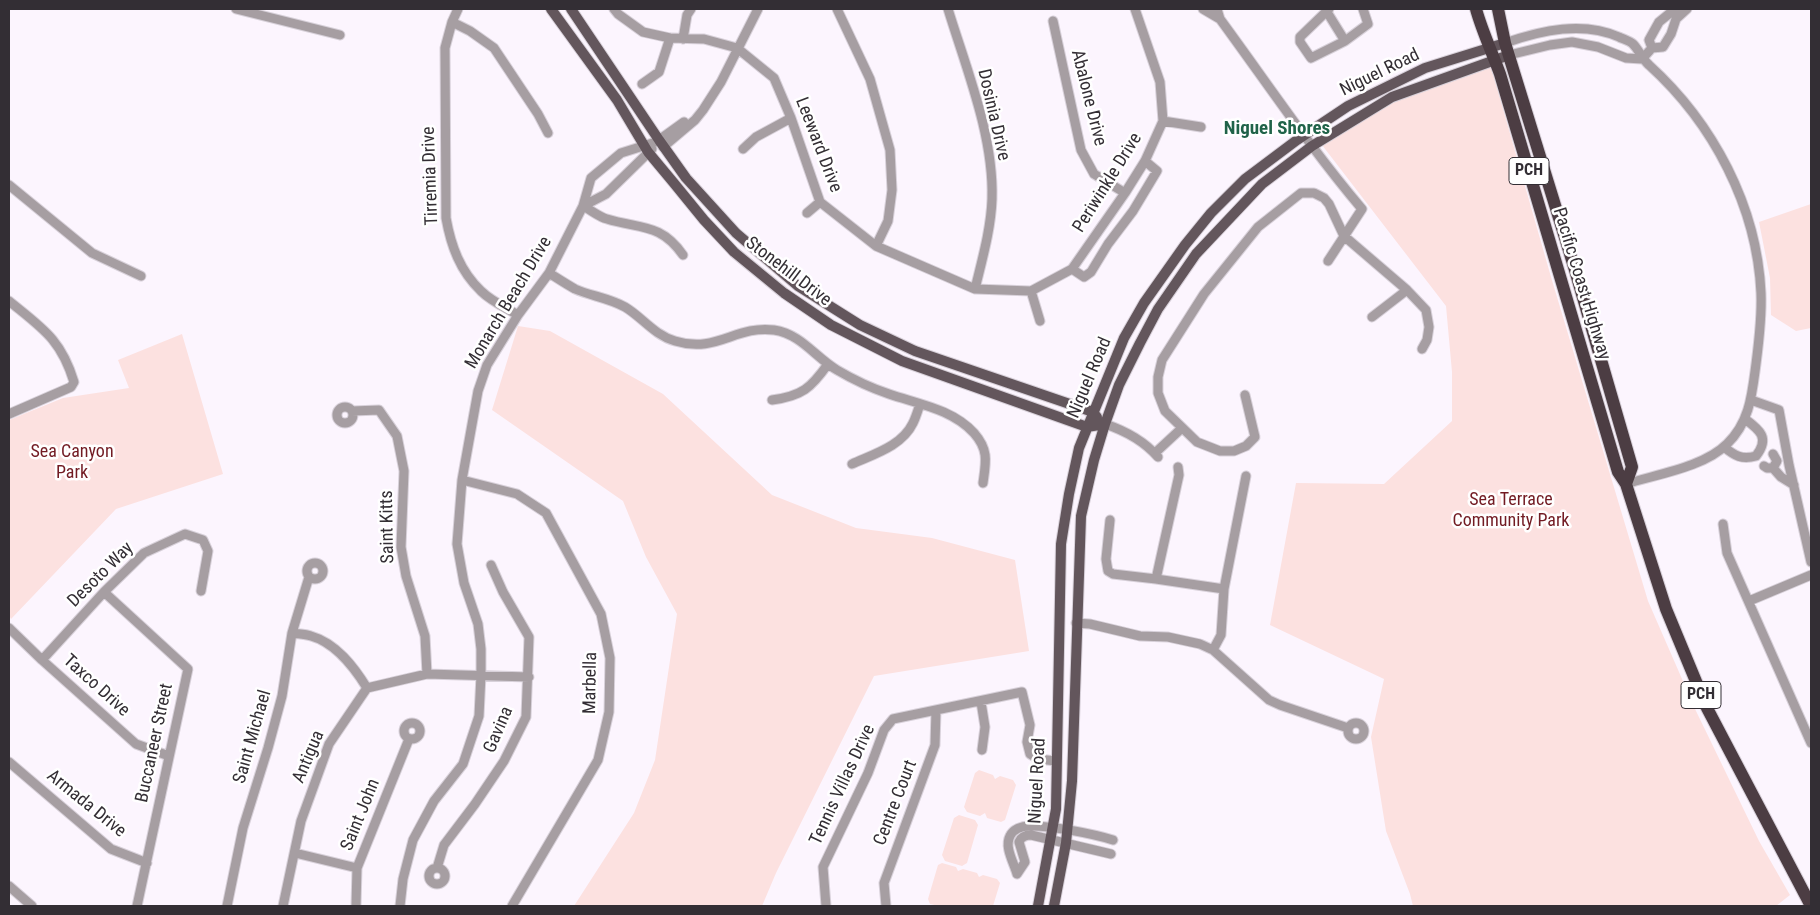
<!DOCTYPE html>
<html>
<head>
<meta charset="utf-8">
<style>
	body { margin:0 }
	#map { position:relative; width:1820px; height:915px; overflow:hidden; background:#fcf5fe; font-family:"Roboto Condensed",sans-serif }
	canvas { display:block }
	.frame { position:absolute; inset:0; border:10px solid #332e34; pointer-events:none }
</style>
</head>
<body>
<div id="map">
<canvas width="1820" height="915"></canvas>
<div class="frame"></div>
</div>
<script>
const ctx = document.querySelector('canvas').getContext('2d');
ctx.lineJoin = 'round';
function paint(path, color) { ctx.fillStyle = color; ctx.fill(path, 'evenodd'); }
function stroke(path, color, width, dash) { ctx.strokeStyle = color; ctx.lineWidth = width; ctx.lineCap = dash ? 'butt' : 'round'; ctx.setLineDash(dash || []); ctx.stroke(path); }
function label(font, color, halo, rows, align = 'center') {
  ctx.font = font + ' "Roboto Condensed",sans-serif'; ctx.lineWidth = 5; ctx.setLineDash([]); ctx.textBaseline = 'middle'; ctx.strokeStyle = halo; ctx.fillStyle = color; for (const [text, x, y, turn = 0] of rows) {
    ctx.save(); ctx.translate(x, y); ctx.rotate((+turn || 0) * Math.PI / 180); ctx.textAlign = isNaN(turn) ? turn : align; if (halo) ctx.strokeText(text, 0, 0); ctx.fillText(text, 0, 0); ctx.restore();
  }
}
paint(new Path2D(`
	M1491,67L1551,277L1648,601L1696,711L1759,841L1790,895L1776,906H1413L1410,894L1386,831L1371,737L1384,679L1270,625L1296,483L1384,484L1452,421V372L1446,306L1322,145L1377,109L1443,83Z
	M1811,204V328L1796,331L1771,315L1770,278L1759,222Z
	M518,326L550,331L663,394L772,495L856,528L932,538L1015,560L1029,651L874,676L776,873L762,906H574L634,813L655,760L677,614L646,557L623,501L492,410Z
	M182,334L223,474L116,509L11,619L9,615V420L63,398L129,388L118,360Z
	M979,770L993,775L995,779L1000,776L1013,780L1016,785L1005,820L1001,822L987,818L985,813L980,816L967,812L964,807L975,773Z
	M959,815L975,820L978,825L967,863L962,866L945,861L942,855L954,818Z
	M942,863L956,867L958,871L963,869L977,873L979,877L983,875L997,879L1000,883L993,906H939L930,904L928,899L938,865Z`), '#fce1e0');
const minor = new Path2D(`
	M236,9L340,35
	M458,9L452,22L445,48L446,218C451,246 460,271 481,291C491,301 506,308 518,315
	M614,9L618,14L643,32L670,38L704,39L737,48L774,78L791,118L820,202L876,246L975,289L1031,291L1072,269L1125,193L1145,161L1163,121L1160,82L1135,9
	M837,9L870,79L890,150L892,190L888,221L876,246
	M948,9C966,68 994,136 992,199C991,229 982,260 975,289
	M1203,9L1220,19
	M1217,9L1220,19C1267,83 1311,149 1362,209L1328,261
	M1329,9L1300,37V42L1311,58L1345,41L1368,24L1363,9
	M1327,12L1345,41
	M1053,21L1081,150L1094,174L1125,193
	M452,22L470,31L494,48L538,114L548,133
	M683,39L687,15L691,9
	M1505,43C1542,30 1583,21 1619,37C1623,39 1630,41 1633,44C1639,50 1642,59 1649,65C1713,123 1757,206 1761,293C1762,317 1759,341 1756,364C1752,394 1750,422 1727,444C1704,467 1658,474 1626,484
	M1652,48L1649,40L1659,22L1675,9
	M1509,55L1550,45L1572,42L1598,47L1626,58L1642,59
	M1642,59L1652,48L1663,47L1671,34L1676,19L1687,9
	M642,84L659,72L670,38
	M1163,121L1201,127
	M659,140L684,122
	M663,147L695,120L703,110L721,82L758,9
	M743,149L756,137L791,118
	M9,185L92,253L141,276
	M583,206C591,210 599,217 607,219C640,229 661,223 683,255
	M583,206L606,194L652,149
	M807,213L820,202
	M1072,269L1084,277L1091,272L1108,244L1133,211L1157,171L1145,161
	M549,273C557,278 566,284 575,289C591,296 609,298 625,307C642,317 654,335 675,341C717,354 735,325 774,330C801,334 815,357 837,370C854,380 871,388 889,394C918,404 952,409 974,433C989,450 986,462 983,483
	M1031,291L1040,321
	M9,301C42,328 61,339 74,382L71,387L9,414
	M1372,317L1407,290
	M1245,395L1255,437L1246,446L1234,451H1220L1197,442L1165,411L1158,393V377L1162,360L1204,294L1258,227L1301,193H1314L1324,198L1329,204L1344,236L1407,290L1426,310L1429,327L1427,340L1422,349
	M772,400C802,396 811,388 828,364
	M1751,400L1779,410L1789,465L1811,562
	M337 415a8 8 0 1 1 16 0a8 8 0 1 1-16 0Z
	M352,411L379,410L397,436L404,471L401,547L406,576L425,636L427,674
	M1105,424C1126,431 1144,441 1158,457
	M1724,447C1735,456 1742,460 1756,456C1770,438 1760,430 1745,419
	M1155,453L1182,428
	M852,464C874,454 902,446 913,423C916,417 918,410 920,404
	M1764,466L1767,468H1773L1781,477L1794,485
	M1178,467L1179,475L1156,579L1224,589
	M1773,468L1777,461L1773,454
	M462,480L517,494L546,513L601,614L610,658L609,712L598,760L512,906
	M1110,520L1106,559L1108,571L1113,574L1156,579
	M1723,524L1727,553L1811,743
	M307 571a8 8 0 1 1 16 0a8 8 0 1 1-16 0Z
	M104,592L188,669L137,906
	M1749,601L1811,575
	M1076,623L1090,624L1140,636L1168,637L1200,644L1213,650L1269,700L1280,705L1348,728
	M9,628L42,660L136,744L169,756
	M292,633C298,634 305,634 311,636C336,643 354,667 367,688
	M1213,650L1221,635L1224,589L1246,476
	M42,660L104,592L144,553L185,534L203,540L208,551L201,591
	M981,702L985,727L982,750
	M1348 731a8 8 0 1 1 16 0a8 8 0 1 1-16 0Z
	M404 731a8 8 0 1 1 16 0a8 8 0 1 1-16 0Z
	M9,762L111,849L147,863
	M295,853L357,868
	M1111,854L1031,835C1025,835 1021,837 1019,842L1025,862L1017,874C1014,863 1004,847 1010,836C1013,829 1022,826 1029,826C1049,825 1094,834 1113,840
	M429 876a8 8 0 1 1 16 0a8 8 0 1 1-16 0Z
	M437,868L444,845L475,804L504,761L526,717L529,637L503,592L491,565
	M9,886L32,906
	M227,906L243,828L268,748L282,696L292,633L309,577
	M283,906L301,821L329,744L367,688L427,674L529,677
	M356,906L357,868L409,739
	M400,906L403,879L413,840L434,801L463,764L479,716L481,675V649L478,624L464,583L457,544L462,480L478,391L487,365L518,315L549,273L583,206L591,178L621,153L659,141
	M826,906L823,867L868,773L884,730L893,719L1022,692L1030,725L1027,742L1030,754L1038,759L1056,761
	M886,906L884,883L935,745L936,711`);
const major = new Path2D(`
	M551,9L617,100L648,152L673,182L704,220L734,252L784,293L831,325L902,361L1087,427L1105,424
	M571,9L659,140L686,178L736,233L798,286L860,325L915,351L1093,412L1097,417
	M1038,906L1056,809L1061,544L1069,494L1079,448L1124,338L1144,303L1185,245L1211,213L1245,179L1297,140L1348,106L1425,68L1505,43
	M1054,906L1066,843L1072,781L1081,516L1094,460L1105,424L1119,385L1140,343L1158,309L1196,254L1262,184L1312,146L1392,97L1509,55`);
const highway = new Path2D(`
	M1476,9C1482,31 1492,52 1500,74L1618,472L1626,484L1666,609L1707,708L1811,906
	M1498,9L1505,43L1575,270L1632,467L1626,484`);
stroke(minor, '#d8d1da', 11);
stroke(major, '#d8d1da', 12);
stroke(highway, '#d8d1da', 14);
stroke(minor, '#a69ea2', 9);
stroke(major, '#63565c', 10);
stroke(highway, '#4c3d43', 12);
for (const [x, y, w] of [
	[1529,171,40],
	[1701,695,40]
]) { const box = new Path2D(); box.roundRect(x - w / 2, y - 13.5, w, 27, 4); ctx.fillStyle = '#fff'; ctx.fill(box); stroke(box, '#332e34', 1); }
label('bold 16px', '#332e34', null, [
	["PCH",1529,171],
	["PCH",1701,695]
]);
label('18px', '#332e34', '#fff', [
	["Niguel Road",1380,73,-26],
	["Abalone Drive",1088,98,76],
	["Dosinia Drive",993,115,77],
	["Leeward Drive",818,145,69],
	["Tirremia Drive",431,176,-92],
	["Periwinkle Drive",1108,183,-58],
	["Stonehill Drive",788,272,37],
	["Pacific Coast Highway",1581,284,73],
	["Monarch Beach Drive",509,303,-59],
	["Niguel Road",1090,378,-67],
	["Saint Kitts",388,527,-91],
	["Desoto Way",101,575,-45],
	["Marbella",591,683,-89],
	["Taxco Drive",96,686,42],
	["Gavina",499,730,-67],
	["Saint Michael",253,737,-74],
	["Buccaneer Street",155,743,-78],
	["Antigua",309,757,-67],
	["Niguel Road",1038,781,-87],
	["Tennis Villas Drive",843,785,-65],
	["Centre Court",896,803,-69],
	["Armada Drive",86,804,39],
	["Saint John",361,815,-68]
]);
label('18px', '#721b23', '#fff', [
	["Sea Canyon",72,452],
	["Park",72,473],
	["Sea Terrace",1511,500],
	["Community Park",1511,521]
]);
label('bold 19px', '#206349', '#fff', [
	["Niguel Shores",1277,129]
]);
</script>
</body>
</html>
